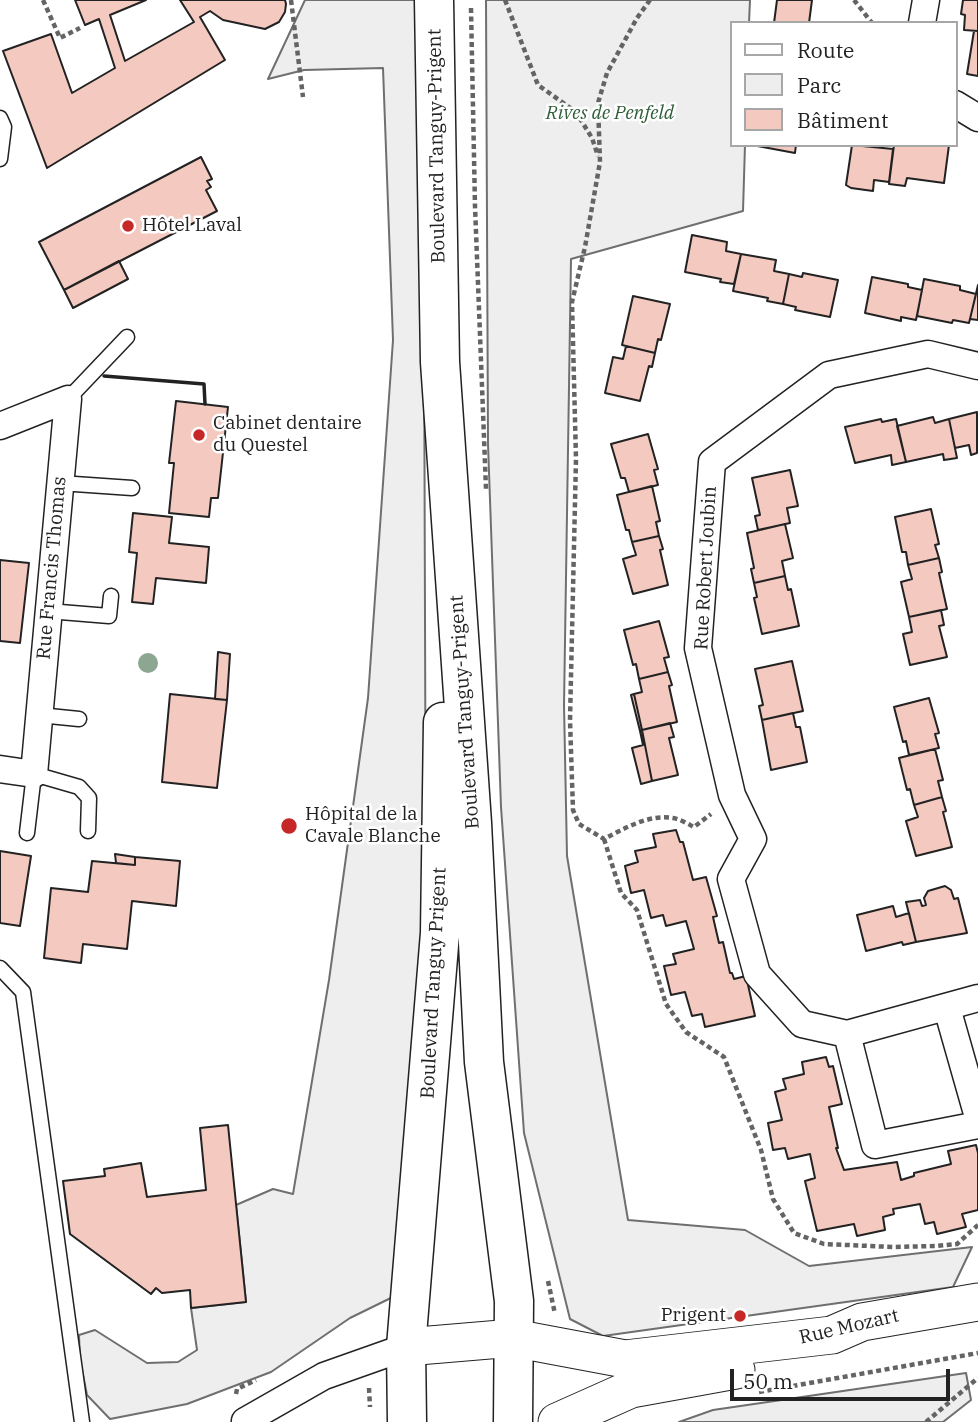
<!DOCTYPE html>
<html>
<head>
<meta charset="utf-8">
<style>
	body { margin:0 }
	#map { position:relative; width:978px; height:1422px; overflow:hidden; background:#fff; font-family:"IBM Plex Serif",serif }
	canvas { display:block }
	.legend { position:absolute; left:730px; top:21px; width:228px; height:126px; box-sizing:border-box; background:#fff; border:2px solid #a7a7a7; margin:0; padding:9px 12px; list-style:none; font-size:21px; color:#222 }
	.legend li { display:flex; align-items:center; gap:14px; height:35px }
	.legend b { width:35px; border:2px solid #a7a7a7 }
	.scale { position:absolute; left:730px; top:1369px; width:220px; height:32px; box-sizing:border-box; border:4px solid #222; border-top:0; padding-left:9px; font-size:21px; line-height:24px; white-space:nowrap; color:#222; -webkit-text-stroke:5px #fff; paint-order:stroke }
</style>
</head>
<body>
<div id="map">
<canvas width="978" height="1422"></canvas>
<ul class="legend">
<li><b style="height:9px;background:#fff"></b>Route</li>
<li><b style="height:19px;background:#eee"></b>Parc</li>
<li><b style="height:19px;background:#f3c9c0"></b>Bâtiment</li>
</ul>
<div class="scale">50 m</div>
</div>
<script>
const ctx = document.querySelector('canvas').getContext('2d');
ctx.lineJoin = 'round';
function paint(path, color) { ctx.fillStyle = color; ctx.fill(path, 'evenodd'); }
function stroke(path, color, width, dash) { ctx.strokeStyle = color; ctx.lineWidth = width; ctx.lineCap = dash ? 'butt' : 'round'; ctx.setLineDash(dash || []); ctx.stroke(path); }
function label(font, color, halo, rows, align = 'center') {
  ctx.font = font + ' "IBM Plex Serif",serif'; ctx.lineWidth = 5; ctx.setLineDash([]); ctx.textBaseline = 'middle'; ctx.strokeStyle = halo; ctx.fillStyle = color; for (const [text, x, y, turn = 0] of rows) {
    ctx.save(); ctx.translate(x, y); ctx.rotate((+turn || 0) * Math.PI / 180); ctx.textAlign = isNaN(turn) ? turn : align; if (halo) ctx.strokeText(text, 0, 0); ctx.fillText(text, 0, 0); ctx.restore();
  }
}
const green = new Path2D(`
	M305,0H423L426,925L401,1293L350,1318L271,1372L187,1404L110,1419L87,1395L80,1360L79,1335L95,1330L147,1363L178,1362L197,1350L191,1308L246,1302L236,1205L273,1189L293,1194L329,980L368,698L393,340L383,68L304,70L268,79Z
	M486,0H750L749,23H731V145H745L743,211L571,259L564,705L567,856L628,1220L745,1230L809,1266L972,1247L953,1287L603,1336L570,1319L524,1133L501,807L488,444Z
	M966,1373L971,1400L943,1422H679L713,1410Z`);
paint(green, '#eee');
stroke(green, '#6f6f6f', 2);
const building = new Path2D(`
	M75,0H146L110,15L125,61L194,22L180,0H285L286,4L285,12L279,22L265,29L223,20L210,11L200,17L225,60L47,168L3,51L51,34L72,93L115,68L99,19L85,25Z
	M777,0H812L809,23H774Z
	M963,0H978V31L964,30L965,15L961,14Z
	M974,31H978V76L967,74Z
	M752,145H796L795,153Z
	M852,145L893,149L889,182L874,180L873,191L851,188L846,185Z
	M894,145H949L944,183L907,178L905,186L889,184Z
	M201,157L212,179L207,181L211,187L206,190L217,211L64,290L39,242Z
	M692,235L727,242L726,251L741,254L734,284L720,282L721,279L685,272Z
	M741,254L776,260L774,271L789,274L783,304L767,301L768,298L733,291Z
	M119,261L128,279L73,308L64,290Z
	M803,273L838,280L830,317L795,310L796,307L783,304L789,274L802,277Z
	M872,277L908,284V287L922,290L916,320L901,317V321L865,313Z
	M924,279L960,286V290L976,294L969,323L953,320L952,323L917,316Z
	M978,285V320L970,319Z
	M633,296L670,304L661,340L658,339L655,353L622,345Z
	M626,346L655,353L652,367L649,366L640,401L605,393L613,357L623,359Z
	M176,401L228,407L218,498H211L209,517L169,513L174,463H169Z
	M977,412V453L971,455L969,445L955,448L949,419Z
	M933,417L935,423L949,419L957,458L944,460L943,454L906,462L897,426Z
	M881,419L882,422L896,419L906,462L892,465L891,455L855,463L845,427Z
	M648,434L658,469L654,470L658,485L629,492L625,478H621L611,444Z
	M790,470L798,506L787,508L790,523L758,530L755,516L760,515L752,478Z
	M652,486L660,521L656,522L659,536L632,542L629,530H626L617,495Z
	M931,509L939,544L935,545L939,558L908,565L906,552H902L895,517Z
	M133,513L172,517L169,543L209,547L206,583L156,578L153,604L132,602L137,553L129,552Z
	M785,524L793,558L782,561L785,576L754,583L751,569L754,568L747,533Z
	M659,536L663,549L660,550L668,585L633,594L623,559L636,555L632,542Z
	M939,558L942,572L939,573L947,609L909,617L901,582L912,579L908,565Z
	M0,560L29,563L20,643L0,641Z
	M785,576L788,590L791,589L799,626L762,634L754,598L757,597L754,583Z
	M941,610L944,625L939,626L947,657L910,665L903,634L912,632L909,617Z
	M659,621L669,657L664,658L668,672L639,679L636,664L633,665L624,630Z
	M218,652L230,654L227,700L215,699Z
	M792,661L803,711L762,720L759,706L763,705L755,669Z
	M668,672L672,685L669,686L677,722L642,730L634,694L642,692L639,679Z
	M170,694L227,700L217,788L162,782Z
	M634,694L642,730L640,731L631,695Z
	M929,698L939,733L935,734L939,748L909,755L906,741L903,742L894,707Z
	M793,713L796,727H800L807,762L771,770L762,720Z
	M670,723L674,737L669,738L678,775L652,781L642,730Z
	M642,730L652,781L641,784L632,748L643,745L640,731Z
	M935,749L943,780L938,781L942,797L914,805L910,789L907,790L899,758Z
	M942,797L946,811L943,812L952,847L916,856L906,821L918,817L914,805Z
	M676,830L680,842H683L693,880L706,877L717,916L713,917L719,943L723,942L730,973H732L734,979L746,976L755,1016L705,1027L702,1014L692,1016L685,992L671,995L664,966L676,964L673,954L694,949L686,921L666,926L663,915L651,918L644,890L631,893L625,866L638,862L635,851L656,847L653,834Z
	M0,851L31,856L20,926L0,923Z
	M115,854L135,857V865L116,863Z
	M135,857L180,861L176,906L132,901L127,949L83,944L81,963L44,958L51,888L88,892L92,861L135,865Z
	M945,886L951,890L954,899L958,898L967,933L916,942L906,902L920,900L922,906L926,905L924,898L928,891Z
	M893,906L896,917L909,913L916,942L903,945L902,942L866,951L857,915Z
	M826,1057L829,1067L833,1066L842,1104L829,1107L838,1148H836L844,1170L897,1162L901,1180L914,1176V1173L951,1164L948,1151L976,1145L978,1153V1210L962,1214L966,1227L937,1234L934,1222L925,1224L920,1204L893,1209L894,1214L883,1217L885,1230L857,1236L854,1224L817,1231L805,1181L815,1178L810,1154L788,1159L785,1148L773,1150L768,1123L782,1120L775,1092L786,1089L783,1079L804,1074L802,1062Z
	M228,1125L246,1302L191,1308L190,1290L162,1293L156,1288L151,1294L70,1234L63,1181L105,1176L104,1169L141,1163L147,1197L206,1190L200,1128Z`);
paint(building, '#f3c9c0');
stroke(building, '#222', 2);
const lane = new Path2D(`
	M0,118L4,127L0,159
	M68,399L127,337
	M60,483L132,488
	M48,611L109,616L111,596
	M39,715L79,719
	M27,833L34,774L79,787L89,798L88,831
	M0,968L23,992L82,1422`);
const street = new Path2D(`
	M922,23L926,0
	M955,104L978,118
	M978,366L928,354L829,375L712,462L698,648L732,795L753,839L731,879L757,974L802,1024L847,1034L978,998
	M0,426L68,399L34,774L0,769
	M947,1008L978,1117
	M847,1034L875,1145L978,1125
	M245,1421L324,1376L406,1347`);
const secondary = new Path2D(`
	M406,1347L513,1338L625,1359L832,1335L862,1322L978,1302
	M557,1422L631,1389L736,1370`);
const primary = new Path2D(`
	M434,0L440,362L472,823L484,1062L514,1301L513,1422
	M407,1422L406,1347L440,933L443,722`);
stroke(lane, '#222', 17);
stroke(street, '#222', 29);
stroke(secondary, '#222', 39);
stroke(primary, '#222', 41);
stroke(new Path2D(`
	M43,0L60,38L80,28
	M291,0L303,97
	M505,0L538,85L576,112L592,138L598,156
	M650,0L637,18L607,73L598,103L600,162L585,247L572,302L576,459L570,720L573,810L579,824L604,839C625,828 649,814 673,818C680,819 688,824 694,827L711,814
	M854,0L872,23
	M471,8L475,206L486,489
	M604,839L621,893L637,910L666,1004L686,1032L724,1057L761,1150L773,1199L794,1233L824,1244L893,1247L935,1246L957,1244L978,1225
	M548,1281L555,1314
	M369,1388L370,1407
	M759,1392L978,1353
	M236,1394L237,1389L256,1380
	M926,1422L978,1378`), '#646464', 4.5, [5, 3.5]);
stroke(lane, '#fff', 14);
stroke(street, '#fff', 26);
stroke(secondary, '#fff', 37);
stroke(primary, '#fff', 38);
stroke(new Path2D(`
	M104,376L204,384L205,404`), '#222', 3.5);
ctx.fillStyle = '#8da692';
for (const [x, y] of [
	[148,663]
]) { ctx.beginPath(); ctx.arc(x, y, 10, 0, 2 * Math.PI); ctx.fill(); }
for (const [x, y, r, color] of [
	[128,226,7,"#c62828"],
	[199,435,7,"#c62828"],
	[289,826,9,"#c62828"],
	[740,1316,7,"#c62828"]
]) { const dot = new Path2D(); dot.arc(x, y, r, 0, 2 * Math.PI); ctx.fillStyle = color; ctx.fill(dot); stroke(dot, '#fff', 2.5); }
label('italic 19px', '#2f5e38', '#fff', [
	["Rives de Penfeld",610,114]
]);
label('19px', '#222', '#fff', [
	["Boulevard Tanguy-Prigent",437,146,-91],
	["Rue Francis Thomas",52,568,-85],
	["Rue Robert Joubin",706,568,-87],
	["Boulevard Tanguy-Prigent",465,712,-94],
	["Boulevard Tanguy Prigent",434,983,-87],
	["Rue Mozart",849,1327,-13]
]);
label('19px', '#222', '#fff', [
	["Hôtel Laval",142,226],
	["Cabinet dentaire",213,424],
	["du Questel",213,446],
	["Hôpital de la",305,815],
	["Cavale Blanche",305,837],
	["Prigent",726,1316,"right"]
], 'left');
</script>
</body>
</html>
